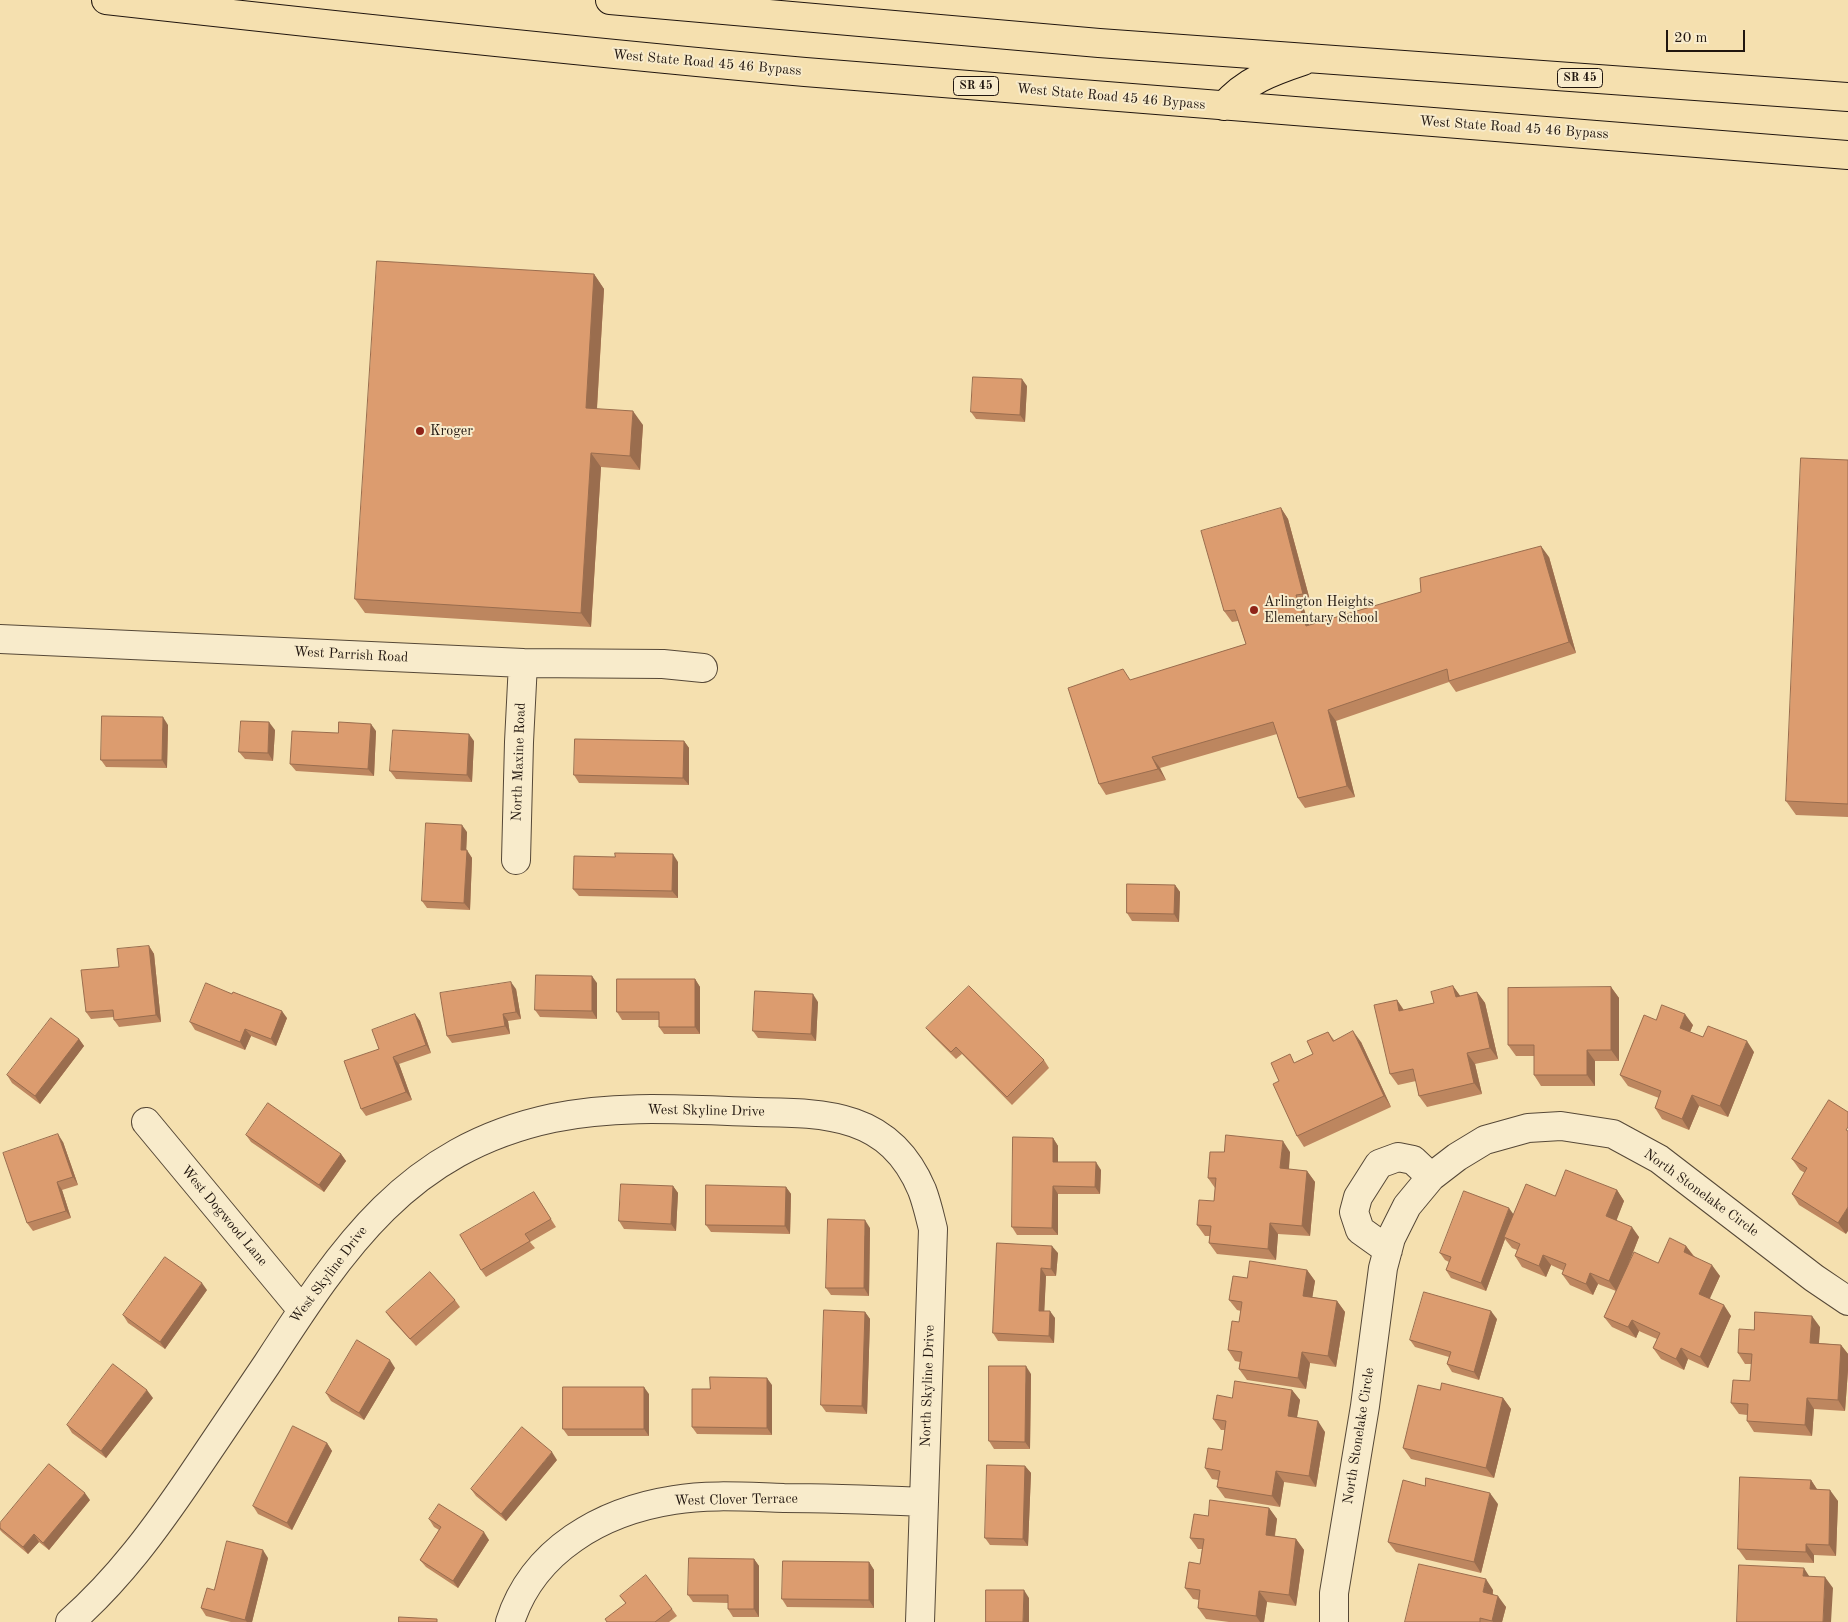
<!DOCTYPE html>
<html>
<head>
<meta charset="utf-8">
<style>
	body { margin:0 }
	#map { position:relative; width:1848px; height:1622px; overflow:hidden; background:#f5e0af; font-family:"Old Standard TT",serif }
	canvas { display:block }
	.scale { position:absolute; left:1666px; top:30px; width:79px; height:22px; box-sizing:border-box; border:2px solid #21160f; border-top:0; padding-left:6px; font-size:15px; line-height:18px; white-space:nowrap; color:#21160f; -webkit-text-stroke:4px #f8ebcb; paint-order:stroke }
</style>
</head>
<body>
<div id="map">
<canvas width="1848" height="1622"></canvas>
<div class="scale">20 m</div>
</div>
<script>
const ctx = document.querySelector('canvas').getContext('2d');
ctx.lineJoin = 'round';
function stroke(path, color, width, dash) { ctx.strokeStyle = color; ctx.lineWidth = width; ctx.lineCap = dash ? 'butt' : 'round'; ctx.setLineDash(dash || []); ctx.stroke(path); }
function paint(path, color) { ctx.fillStyle = color; ctx.fill(path, 'evenodd'); }
function label(font, color, halo, rows, align = 'center') {
  ctx.font = font + ' "Old Standard TT",serif'; ctx.lineWidth = 4; ctx.setLineDash([]); ctx.textBaseline = 'middle'; ctx.strokeStyle = halo; ctx.fillStyle = color; for (const [text, x, y, turn = 0] of rows) {
    ctx.save(); ctx.translate(x, y); ctx.rotate((+turn || 0) * Math.PI / 180); ctx.textAlign = isNaN(turn) ? turn : align; if (halo) ctx.strokeText(text, 0, 0); ctx.fillText(text, 0, 0); ctx.restore();
  }
}
const minor = new Path2D(`
	M0,639L523,663L663,664L703,668
	M516,860L519,742L523,663
	M146,1122L302,1310
	M1388,1250L1360,1230L1354,1212L1358,1197L1379,1164L1398,1157L1413,1160L1431,1177
	M70,1622C119,1579 156,1528 192,1475C217,1438 242,1401 267,1364C343,1247 407,1149 553,1118C620,1104 689,1110 756,1112C828,1113 890,1114 922,1190C927,1203 930,1217 933,1229L920,1622
	M510,1622C533,1550 602,1511 674,1500C709,1494 748,1497 784,1498C830,1498 877,1500 924,1502
	M1334,1622V1593L1365,1406L1383,1268L1391,1238L1407,1206L1431,1177L1457,1157L1485,1140L1528,1128L1561,1126L1613,1134L1659,1159L1814,1278L1848,1301`);
const highway = new Path2D(`
	M106,0C339,26 572,51 805,72C1153,102 1501,126 1848,155
	M610,0L1099,43L1848,97
	M1224,106C1245,81 1273,71 1303,61`);
stroke(minor, '#564837', 30);
stroke(highway, '#21160f', 30);
stroke(minor, '#f8ebcb', 28);
stroke(highway, '#f5e0af', 28);
paint(new Path2D(`
	M594,274L604,289L597,409L643,425L640,470L601,467L591,627L365,613L355,599Z
	M1027,386L1025,422L976,419L971,412Z
	M1848,460V817L1796,815L1786,801Z
	M1281,508L1288,519L1311,604L1303,606L1309,625L1549,557L1576,653L1456,692L1449,682L1336,721L1355,797L1305,808L1298,798L1277,734L1160,768L1166,780L1106,795L1099,784L1131,680L1246,644L1238,621L1232,622L1224,611Z
	M168,725L167,768L106,767L101,760Z
	M275,730L273,761L245,759L239,752Z
	M376,731L374,776L296,771L290,764L338,733Z
	M474,741L472,782L396,779L390,771Z
	M684,741L689,748V785L579,783L574,775Z
	M467,832L466,850L472,858L470,910L427,908L422,901Z
	M615,857L678,862V898L579,896L573,889Z
	M1175,885L1180,892L1179,922L1132,921L1127,913Z
	M149,946L154,954L161,1022L119,1027L114,1020V1017L91,1019L86,1012L119,967Z
	M695,979L700,987V1034H664L659,1027V1020H622L617,1012Z
	M597,983V1019L540,1017L535,1010Z
	M1453,986L1460,996L1477,992L1485,1003L1498,1059L1475,1064L1482,1094L1427,1107L1419,1096L1416,1081L1398,1085L1390,1074L1397,1000L1404,1010L1434,1003Z
	M1611,987L1619,998V1061H1595V1086H1541L1534,1075V1056H1516L1508,1045Z
	M516,989L521,1019L508,1021L510,1034L452,1043L447,1036Z
	M818,1002L816,1041L758,1038L753,1031Z
	M415,1014L420,1021L431,1053L399,1064L412,1100L366,1116L361,1109L379,1049Z
	M287,1018L276,1046L251,1036L245,1050L195,1030L190,1022Z
	M1656,1020L1693,1025L1690,1032L1703,1037L1754,1052L1728,1117L1699,1106L1689,1130L1662,1119L1655,1108L1659,1098L1628,1086L1620,1075Z
	M926,1028L1044,1060L1049,1068L1012,1105L962,1054L956,1059L932,1035Z
	M1328,1032L1334,1040L1361,1042L1391,1107L1304,1147L1297,1136L1279,1081L1296,1062L1313,1054Z
	M79,1039L84,1046L40,1104L12,1083L7,1075Z
	M1829,1100L1846,1234L1799,1205L1792,1194L1805,1173L1800,1170L1792,1159Z
	M246,1135L341,1154L346,1161L324,1192L251,1142Z
	M1053,1138L1058,1146V1162L1101,1170L1100,1194H1058V1235H1017L1012,1227Z
	M63,1142L78,1185L62,1190L71,1218L33,1231L27,1223Z
	M1224,1152H1290L1289,1169L1307,1171L1315,1182L1310,1236L1278,1234L1276,1260L1217,1254L1209,1243L1210,1236H1205L1197,1225L1214,1201L1215,1188L1208,1178Z
	M673,1186L678,1193L676,1231L624,1229L619,1221Z
	M786,1187L791,1194L790,1234L711,1232L706,1225Z
	M1617,1190L1624,1201L1616,1220L1639,1237L1629,1263H1658L1686,1246L1694,1256L1720,1276L1709,1299L1731,1316L1708,1368L1688,1359L1684,1370L1661,1359L1653,1348L1657,1339L1639,1331L1636,1338L1612,1327L1604,1317L1616,1291L1598,1284L1593,1295L1570,1285L1562,1274L1564,1271L1551,1265L1546,1277L1522,1267L1515,1256L1517,1250L1512,1248L1505,1239L1486,1291L1451,1278L1446,1270L1449,1262L1445,1260L1440,1253L1514,1214L1555,1196Z
	M534,1192L556,1227L530,1242L535,1248L486,1277L481,1270Z
	M870,1228L869,1296L831,1295L826,1288Z
	M997,1243L1058,1253L1056,1276H1046L1044,1311L1055,1318L1054,1343L998,1341L993,1333Z
	M1307,1270L1315,1281L1312,1297L1337,1301L1345,1312L1336,1367L1310,1363L1306,1389L1247,1380L1239,1369L1240,1362L1235,1361L1228,1350L1239,1322L1241,1311L1237,1310L1229,1300L1247,1278Z
	M207,1290L165,1349L128,1323L123,1315Z
	M455,1300L460,1307L416,1346L391,1319L386,1312Z
	M865,1312L870,1319L867,1414L826,1412L821,1405Z
	M1497,1319L1479,1380L1452,1372L1447,1364L1449,1357L1415,1347L1410,1340Z
	M1820,1327L1819,1343L1841,1345L1848,1354V1370L1845,1411L1814,1409L1812,1436L1754,1432L1747,1421V1415L1739,1414L1731,1403L1750,1381L1752,1364H1745L1738,1353L1754,1330Z
	M395,1368L364,1420L331,1401L326,1393Z
	M1031,1374L1030,1449H994L989,1441Z
	M772,1385V1435L697,1434L692,1427L710,1389Z
	M1292,1390L1300,1400L1297,1418L1325,1432L1316,1487L1284,1482L1280,1507L1225,1498L1217,1487L1218,1480L1212,1479L1205,1468L1222,1450L1225,1430H1221L1213,1419L1232,1398Z
	M1440,1390L1503,1398L1511,1409L1494,1478L1411,1459L1403,1448Z
	M649,1394V1436H568L563,1429Z
	M153,1398L106,1458L72,1433L67,1425Z
	M327,1443L332,1451L292,1530L258,1514L253,1506Z
	M557,1460L506,1521L476,1496L471,1489Z
	M1025,1466L1031,1473L1028,1546L990,1545L985,1538Z
	M1811,1480L1817,1489L1838,1501L1836,1556L1814,1555V1563L1746,1560L1738,1549Z
	M90,1500L49,1550L39,1542L28,1554L3,1533L0,1530V1523Z
	M1498,1504L1481,1573L1396,1552L1388,1542Z
	M1269,1508L1277,1519L1275,1536L1296,1539L1304,1550L1296,1606L1267,1602L1264,1622H1229L1206,1619L1198,1608L1199,1600L1193,1599L1185,1588L1200,1564L1202,1549H1198L1190,1538L1208,1516Z
	M429,1519L489,1540L458,1588L426,1567L420,1560L439,1530L434,1527Z
	M268,1558L252,1622H231L206,1616L201,1608L214,1590Z
	M754,1559L759,1566V1617H733L728,1609V1603L693,1602L688,1595Z
	M869,1562L874,1570V1608L787,1607L782,1599Z
	M1493,1590V1594L1506,1607L1502,1622H1405Z
	M620,1596L672,1609L677,1616L669,1622H607L626,1604Z`), '#bd865f');
paint(new Path2D(`
	M594,274L604,289L596,422L586,408Z
	M1022,379L1027,386L1025,422L1020,415Z
	M633,411L643,425L640,470L630,456Z
	M591,453L601,467L591,627L581,613Z
	M1281,508L1288,519L1311,604L1303,594Z
	M1541,546L1549,557L1576,653L1569,642Z
	M1296,595L1303,606L1313,637L1306,626Z
	M1328,710L1336,721L1355,797L1347,786Z
	M163,717L168,725L167,768L162,760Z
	M269,722L275,730L273,761L268,753Z
	M371,724L376,731L374,776L368,769Z
	M469,734L474,741L472,782L467,775Z
	M684,741L689,748V785L683,778Z
	M1152,757L1160,768L1166,780L1158,769Z
	M462,825L467,832L466,857L461,850Z
	M467,850L472,858L470,910L464,903Z
	M673,854L678,862V898L672,891Z
	M1175,885L1180,892L1179,922L1174,914Z
	M149,946L154,954L161,1022L156,1015Z
	M592,976L597,983V1019L592,1011Z
	M695,979L700,987V1034L695,1027Z
	M511,982L516,989L521,1019L516,1012Z
	M1453,986L1461,997H1456Z
	M1611,987L1619,998V1061L1611,1050Z
	M1477,992L1485,1003L1498,1059L1490,1048Z
	M813,994L818,1002L816,1041L811,1034Z
	M1397,1000L1404,1011H1399Z
	M282,1011L287,1018L276,1046L271,1039Z
	M415,1014L420,1021L431,1053L426,1045Z
	M503,1014L508,1021L510,1034L505,1026Z
	M1685,1014L1693,1025L1687,1039L1680,1028Z
	M245,1029L251,1036L245,1050L240,1042Z
	M1353,1031L1361,1042L1391,1107L1384,1096Z
	M79,1039L84,1046L40,1104L35,1096Z
	M1747,1041L1754,1052L1728,1117L1720,1106Z
	M1587,1050L1595,1061V1086L1587,1075Z
	M1467,1053L1475,1064L1482,1094L1474,1083Z
	M393,1057L399,1064L412,1100L406,1092Z
	M1692,1095L1699,1106L1689,1130L1682,1119Z
	M58,1134L63,1142L78,1185L73,1177Z
	M1053,1138L1058,1146V1169L1053,1162Z
	M1283,1141L1290,1152L1288,1179L1280,1168Z
	M341,1154L346,1161L324,1192L319,1185Z
	M1096,1162L1101,1170L1100,1194L1095,1187Z
	M1307,1171L1315,1182L1310,1236L1302,1226Z
	M57,1182L62,1190L71,1218L66,1211Z
	M673,1186L678,1193L676,1231L671,1224Z
	M1053,1186L1058,1194V1235L1052,1228Z
	M786,1187L791,1194L790,1234L785,1226Z
	M1617,1190L1624,1201L1614,1227L1606,1216Z
	M1848,1207V1231L1846,1234L1838,1223Z
	M1509,1208L1514,1215L1504,1237L1505,1239L1486,1291L1481,1283Z
	M865,1220L870,1228L869,1296L864,1288Z
	M1270,1223L1278,1234L1276,1260L1268,1249Z
	M1632,1227L1639,1237L1617,1292L1609,1281Z
	M1052,1246L1058,1253L1056,1276L1051,1269Z
	M1686,1246L1694,1257L1684,1252Z
	M1543,1255L1551,1265L1546,1277L1539,1266Z
	M1712,1265L1720,1276L1707,1305L1699,1294Z
	M1041,1268L1046,1276L1044,1318L1039,1311Z
	M1307,1270L1315,1281L1311,1306L1303,1296Z
	M1590,1273L1598,1284L1593,1295L1586,1284Z
	M202,1283L207,1290L165,1349L160,1342Z
	M1337,1301L1345,1312L1336,1367L1328,1356Z
	M1724,1305L1731,1316L1708,1368L1700,1357Z
	M1050,1311L1055,1318L1054,1343L1049,1336Z
	M1491,1311L1497,1319L1479,1380L1474,1372Z
	M865,1312L870,1319L867,1414L862,1406Z
	M1812,1316L1820,1327L1818,1354L1810,1343Z
	M1632,1320L1639,1331L1636,1338L1628,1327Z
	M1841,1345L1848,1354V1370L1845,1411L1838,1400Z
	M1681,1348L1688,1359L1684,1370L1676,1359Z
	M1302,1352L1310,1363L1306,1389L1298,1378Z
	M390,1360L395,1368L364,1420L359,1413Z
	M1026,1366L1031,1374L1030,1449L1025,1442Z
	M767,1378L772,1385V1435L767,1428Z
	M644,1387L649,1394V1436L644,1429Z
	M147,1390L153,1398L106,1458L101,1451Z
	M1292,1390L1300,1400L1295,1427L1288,1416Z
	M1503,1398L1511,1409L1494,1478L1486,1468Z
	M1807,1398L1814,1409L1812,1436L1805,1425Z
	M1318,1421L1325,1432L1316,1487L1309,1476Z
	M327,1443L332,1451L292,1530L287,1523Z
	M552,1452L557,1460L506,1521L501,1514Z
	M1025,1466L1031,1473L1028,1546L1023,1539Z
	M1276,1471L1284,1482L1280,1507L1272,1496Z
	M1811,1480L1818,1491L1810,1489Z
	M1830,1490L1838,1501L1836,1556L1829,1545Z
	M85,1493L90,1500L49,1550L43,1543Z
	M1490,1493L1498,1504L1481,1573L1474,1562Z
	M1269,1508L1277,1519L1273,1546L1266,1535Z
	M484,1532L489,1540L458,1588L453,1581Z
	M34,1534L39,1542L28,1554L23,1547Z
	M1296,1539L1304,1550L1296,1606L1289,1595Z
	M1806,1544L1814,1555V1563L1806,1552Z
	M263,1550L268,1558L252,1622H247L245,1620Z
	M754,1559L759,1566V1617L754,1609Z
	M869,1562L874,1570V1608L869,1600Z
	M1804,1568L1811,1579L1803,1576Z
	M1825,1577L1833,1588L1831,1622H1823Z
	M1486,1579L1493,1590L1491,1603L1483,1592Z
	M1024,1590L1029,1598V1622H1023Z
	M1259,1591L1267,1602L1264,1622H1260L1256,1616Z
	M1498,1596L1506,1607L1502,1622H1493L1492,1621Z`), '#9a6d4e');
const building = new Path2D(`
	M377,261L594,274L586,408L633,411L630,456L591,453L581,613L355,599Z
	M973,377L1022,379L1020,415L971,412Z
	M1801,458L1848,460V804L1786,801Z
	M1281,508L1303,594L1296,595L1306,626L1421,592L1420,578L1541,546L1569,642L1449,681L1447,669L1328,710L1347,786L1298,798L1273,722L1152,757L1158,769L1099,784L1068,688L1123,669L1130,680L1246,644L1235,610L1224,611L1201,531Z
	M102,716L163,717L162,760H101Z
	M241,721L269,722L268,753L239,752Z
	M339,722L371,724L368,769L290,764L292,731L338,733Z
	M393,730L469,734L467,775L390,771Z
	M575,739L684,741L683,778L574,775Z
	M426,823L462,825L461,850H467L464,903L422,901Z
	M615,853L673,854L672,891L573,889L574,856L615,857Z
	M1127,884L1175,885L1174,914L1127,913Z
	M149,946L156,1015L114,1020L113,1010L86,1012L81,970L119,967L117,949Z
	M536,975L592,976V1011L535,1010Z
	M617,979H695V1027H659V1012H617Z
	M511,982L516,1012L503,1014L505,1026L447,1036L440,993Z
	M206,983L232,994L233,992L282,1011L271,1039L245,1029L240,1042L190,1022Z
	M969,986L1044,1060L1007,1097L956,1047L951,1052L926,1028Z
	M1453,986L1456,997L1477,992L1490,1048L1467,1053L1474,1083L1419,1096L1413,1069L1390,1074L1374,1005L1397,1000L1399,1011L1434,1003L1431,992Z
	M1611,987V1050H1587V1075H1534V1045H1508V988Z
	M755,991L813,994L811,1034L753,1031Z
	M1662,1005L1685,1014L1680,1028L1703,1037L1708,1026L1747,1041L1720,1106L1692,1095L1682,1119L1655,1108L1661,1091L1620,1075L1644,1015L1656,1020Z
	M415,1014L426,1045L393,1057L406,1092L361,1109L344,1061L379,1049L372,1030Z
	M51,1018L79,1039L35,1096L7,1075Z
	M1353,1031L1384,1096L1297,1136L1273,1084L1279,1081L1271,1063L1290,1054L1294,1063L1313,1054L1307,1041L1328,1032L1333,1041Z
	M1829,1100L1848,1112V1127L1846,1130L1848,1131V1207L1838,1223L1792,1194L1807,1168L1792,1159Z
	M268,1103L341,1154L319,1185L246,1135Z
	M58,1134L73,1177L57,1182L66,1211L27,1223L3,1153Z
	M1226,1135L1283,1141L1280,1168L1307,1171L1302,1226L1270,1223L1268,1249L1209,1243L1211,1226L1197,1225L1199,1200L1214,1201L1216,1178H1208L1210,1152H1224Z
	M1013,1137L1053,1138V1162H1096L1095,1187L1053,1186L1052,1228L1012,1227Z
	M1566,1170L1617,1190L1606,1216L1632,1227L1609,1281L1590,1273L1586,1284L1562,1274L1566,1264L1543,1255L1539,1266L1515,1256L1520,1244L1504,1237L1526,1184L1555,1196Z
	M621,1184L673,1186L671,1224L619,1221Z
	M706,1185L786,1187L785,1226L706,1225Z
	M1464,1191L1509,1208L1481,1283L1446,1270L1451,1257L1440,1253Z
	M534,1192L551,1219L525,1234L530,1241L481,1270L460,1235Z
	M828,1219L865,1220L864,1288H826Z
	M1670,1238L1686,1246L1684,1252L1712,1265L1699,1294L1724,1305L1700,1357L1681,1348L1676,1359L1653,1348L1660,1333L1632,1320L1628,1327L1604,1317L1634,1252L1658,1263Z
	M997,1243L1052,1246L1051,1269L1041,1268L1039,1311H1050L1049,1336L993,1333Z
	M165,1257L202,1283L160,1342L123,1315Z
	M1250,1261L1307,1270L1303,1296L1337,1301L1328,1356L1302,1352L1298,1378L1239,1369L1242,1352L1228,1350L1232,1321L1239,1322L1242,1302L1229,1300L1233,1276L1247,1278Z
	M430,1272L455,1300L410,1339L386,1312Z
	M1424,1292L1491,1311L1474,1372L1447,1364L1451,1352L1410,1340Z
	M824,1310L865,1312L862,1406L821,1405Z
	M1755,1312L1812,1316L1810,1343L1841,1345L1838,1400L1807,1398L1805,1425L1747,1421L1748,1404L1731,1403L1733,1380L1750,1381L1752,1354L1738,1353L1739,1329L1754,1330Z
	M357,1340L390,1360L359,1413L326,1393Z
	M113,1364L147,1390L101,1451L67,1425Z
	M989,1366H1026L1025,1442L989,1441Z
	M710,1377L767,1378V1428L692,1427V1389H710Z
	M1235,1381L1292,1390L1288,1416L1318,1421L1309,1476L1276,1471L1272,1496L1217,1487L1220,1471L1205,1468L1208,1448L1222,1450L1226,1421L1213,1419L1217,1395L1232,1398Z
	M1442,1383L1503,1398L1486,1468L1403,1448L1418,1385L1440,1390Z
	M563,1387H644V1429H563Z
	M293,1426L327,1443L287,1523L253,1506Z
	M522,1427L552,1452L501,1514L471,1489Z
	M49,1464L85,1493L43,1543L34,1534L23,1547L0,1528V1523Z
	M987,1465L1025,1466L1023,1539L985,1538Z
	M1740,1477L1811,1480L1810,1489L1830,1490L1829,1545L1806,1544V1552L1738,1549Z
	M1426,1478L1490,1493L1474,1562L1388,1542L1403,1480L1425,1486Z
	M1210,1500L1269,1508L1266,1535L1296,1539L1289,1595L1259,1591L1256,1616L1198,1608L1200,1590L1185,1588L1189,1562L1200,1564L1204,1539L1190,1538L1194,1514L1208,1516Z
	M439,1504L484,1532L453,1581L420,1560L441,1527L429,1519Z
	M227,1541L263,1550L245,1620L201,1608L207,1588L214,1590Z
	M689,1558L754,1559V1609H728V1595H688Z
	M783,1561L869,1562V1600L782,1599Z
	M1419,1564L1486,1579L1483,1592L1498,1596L1492,1621L1480,1618V1622H1405Z
	M1739,1565L1804,1568L1803,1576L1825,1577L1823,1622H1737Z
	M646,1575L672,1609L655,1622H607L605,1619L626,1603L620,1596Z
	M986,1590H1024L1023,1622H986Z
	M399,1617L437,1619V1622H399Z`);
paint(building, '#dc9c6f');
stroke(building, '#9a6d4e', 1);
for (const [x, y, r, color] of [
	[420,431,5,"#8f2418"],
	[1254,610,5,"#8f2418"]
]) { const dot = new Path2D(); dot.arc(x, y, r, 0, 2 * Math.PI); ctx.fillStyle = color; ctx.fill(dot); stroke(dot, '#f8ebcb', 2); }
for (const [x, y, w] of [
	[1580,78,45],
	[976,86,45]
]) { const box = new Path2D(); box.roundRect(x - w / 2, y - 9.5, w, 19, 4); ctx.fillStyle = '#f8ebcb'; ctx.fill(box); stroke(box, '#21160f', 1); }
label('bold 12px', '#21160f', null, [
	["SR 45",1580,78],
	["SR 45",976,86]
]);
label('14px', '#21160f', '#f8ebcb', [
	["West State Road 45 46 Bypass",707,63,5],
	["West State Road 45 46 Bypass",1111,97,5],
	["West State Road 45 46 Bypass",1514,128,4],
	["West Parrish Road",351,655,3],
	["North Maxine Road",519,762,-88],
	["West Skyline Drive",706,1111,1],
	["North Stonelake Circle",1701,1193,36],
	["West Dogwood Lane",224,1216,50],
	["West Skyline Drive",329,1275,-53],
	["North Skyline Drive",928,1386,-88],
	["North Stonelake Circle",1359,1436,-81],
	["West Clover Terrace",736,1500,-1]
]);
label('14px', '#21160f', '#f8ebcb', [
	["Kroger",430,431],
	["Arlington Heights",1264,602],
	["Elementary School",1264,618]
], 'left');
</script>
</body>
</html>
